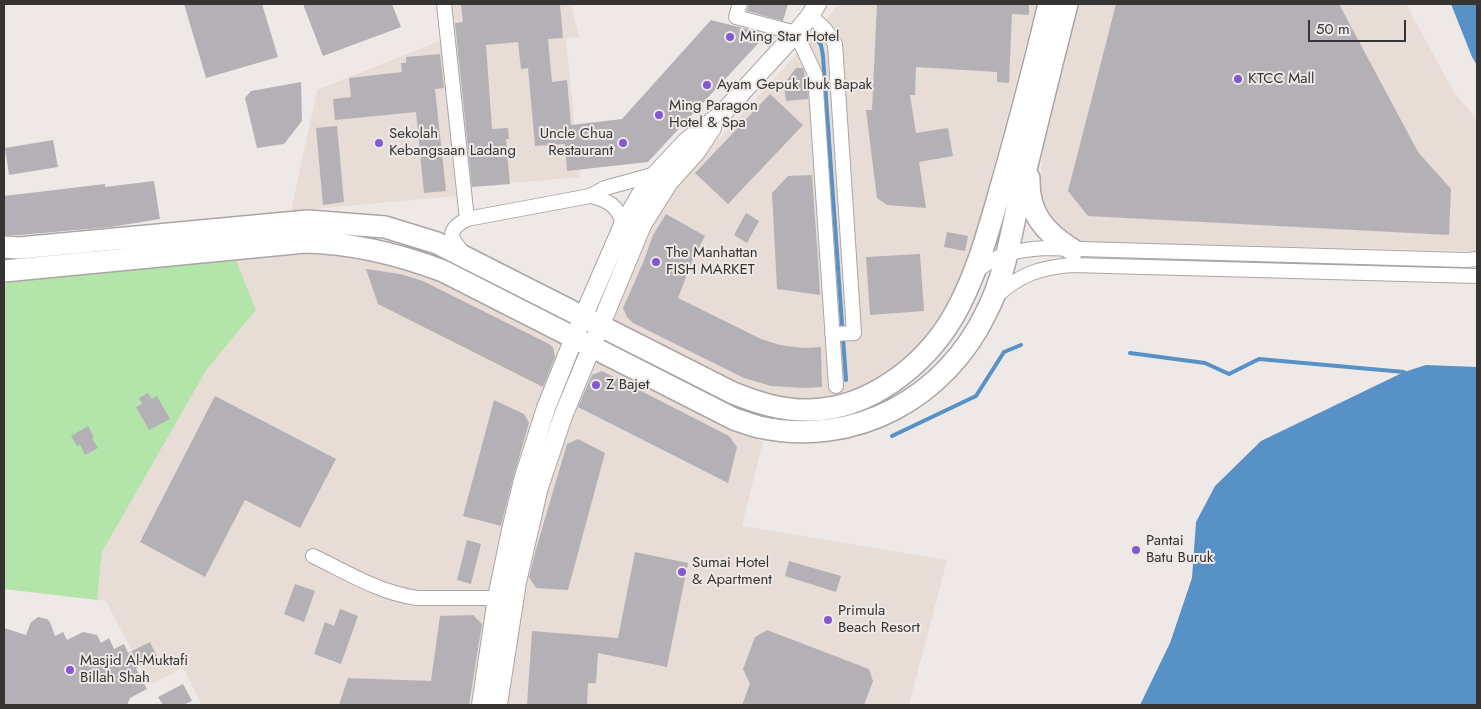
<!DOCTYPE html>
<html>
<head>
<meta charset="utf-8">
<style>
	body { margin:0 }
	#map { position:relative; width:1481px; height:709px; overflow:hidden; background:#eee9e7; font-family:Jost,sans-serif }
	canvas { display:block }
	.frame { position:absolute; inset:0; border:5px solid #363433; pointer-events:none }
	.scale { position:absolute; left:1308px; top:20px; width:98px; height:22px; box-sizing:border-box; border:2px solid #363433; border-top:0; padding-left:6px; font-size:15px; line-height:18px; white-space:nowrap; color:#363433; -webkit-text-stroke:4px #eee9e7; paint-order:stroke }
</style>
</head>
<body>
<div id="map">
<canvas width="1481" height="709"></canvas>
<div class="frame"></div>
<div class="scale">50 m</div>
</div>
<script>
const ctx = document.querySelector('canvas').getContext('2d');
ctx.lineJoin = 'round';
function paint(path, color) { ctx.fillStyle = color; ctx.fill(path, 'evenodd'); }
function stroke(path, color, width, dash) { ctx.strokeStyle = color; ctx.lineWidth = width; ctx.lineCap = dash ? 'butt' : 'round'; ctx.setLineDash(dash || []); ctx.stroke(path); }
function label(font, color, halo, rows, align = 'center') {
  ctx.font = font + ' Jost,sans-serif'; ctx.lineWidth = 4; ctx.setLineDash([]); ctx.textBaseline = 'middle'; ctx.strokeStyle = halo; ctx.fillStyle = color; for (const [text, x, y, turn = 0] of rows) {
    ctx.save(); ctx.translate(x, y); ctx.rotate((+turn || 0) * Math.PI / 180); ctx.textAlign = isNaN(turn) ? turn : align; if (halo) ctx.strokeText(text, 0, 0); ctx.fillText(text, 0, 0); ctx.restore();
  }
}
paint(new Path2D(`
	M448,4H571L579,37L566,38L580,177L465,187Z
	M838,4H1037L961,290L941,326L889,375L841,398L815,401L789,399L756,393L619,326L612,318L655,213L668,194L818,31Z
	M1078,4H1406L1454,92L1477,120V251L1079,242L1061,235L1043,209L1039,192L1043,149Z
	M442,40L456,196L291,211L317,90Z
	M311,254L376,259L420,271L763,442L742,526L947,560L909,705H202L183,668L149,685L106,601L97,600L102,552L207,369L256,310L236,260Z`), '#e8dcd7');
paint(new Path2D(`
	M236,260L256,310L207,369L102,552L97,600L4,589V284L17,281Z`), '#b3e4aa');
paint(new Path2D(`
	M1451,4H1477V65L1472,57Z
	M1426,365L1477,367V705H1140L1170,643L1192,578L1196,522L1215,486L1261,441L1404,372Z`), '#5791c6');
stroke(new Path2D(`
	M815,37L821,45L823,56L846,380
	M1130,353L1205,363L1229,374L1259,359L1404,372
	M892,436L976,396L1004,352L1021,345`), '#5791c6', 4);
paint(new Path2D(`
	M184,4H262L278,57L206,78Z
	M303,4H392L401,27L323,56Z
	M461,4H560L563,38L548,39L552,82L567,80L571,125L622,119L711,20L767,34L648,162L567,171L565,144L535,146L528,68L521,69L518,42L486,45L492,129L508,128L509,139H506L510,184L472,187L455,23L463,22Z
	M749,4H788L783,21L747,11Z
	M877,4H1029V15L1012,14L1009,83L997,82V72L916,67L915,95H910L916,133L948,128L953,156L919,162L926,208L887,205L877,198L866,110H872Z
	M1116,4H1339L1418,152L1451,189L1449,235L1088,216L1068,191Z
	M440,54L444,88L435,89L446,191L424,193L416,112L335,120L333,99L351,97L349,78L402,72L401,63H406V57Z
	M796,68H803L804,71L805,79H807L808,99L786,101L784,84Z
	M301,82L302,121L284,144L257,148L245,98L251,91Z
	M770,94L803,125L728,204L695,173Z
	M337,126L344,202L323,205L316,128Z
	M53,140L58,167L9,175L5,148Z
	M812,175L818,260L820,295L777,289L772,193L788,176Z
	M154,181L160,219L111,227L19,235H4V196L105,184V187Z
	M746,213L759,221L747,243L734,235Z
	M666,214L705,236L693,259L678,298L761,339L780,345L803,348L821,347L822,387L805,388L771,386L744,378L633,323L627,317L623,308L643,263L653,235Z
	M947,232L968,236L965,251L944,247Z
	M920,254L924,311L870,315L866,257Z
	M366,269L400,274L423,281L549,344L553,347L555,357L543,387L378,304Z
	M602,371L729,436L737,447L728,483L578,407L592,375Z
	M148,393L152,399L157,396L170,419L149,430L136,407L142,404L139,398Z
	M215,396L336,459L300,528L245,500L205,577L140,542Z
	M494,400L524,414L529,423L513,478L501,526L463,516Z
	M88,426L94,437L92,438L98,448L85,455L80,445L77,446L71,436Z
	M578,439L605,453L568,590L536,588L529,577L536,549L567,444Z
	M467,540L481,544L471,584L457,580Z
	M635,552L688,563L667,667L598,653L596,683H588L587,705H527L532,631L618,638Z
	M789,561L841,576L836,592L785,576Z
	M295,584L315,591L304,622L284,614Z
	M340,609L358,616L341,664L314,654L325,622L334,626Z
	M473,615L482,624L469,705H339L348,678L431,681L440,616Z
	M38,617L47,619L50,622L55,636L63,632L67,640L83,632L97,635L101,643L109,638L114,649L124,644L128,653L150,642L157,657L136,668L147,689L130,698L127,705H4V628L26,635L31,622Z
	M767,630L869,669L873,681L864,705H742L750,684L743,669L755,637Z
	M183,684L192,701L183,705H163L158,697Z`), '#b3b1b5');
const minor = new Path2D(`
	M444,4L467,219
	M740,4L736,17L796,33L815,74L836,386
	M810,16C821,25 829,32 835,44L854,333L832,334
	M590,196C608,200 619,206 623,225
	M463,253C450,237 446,231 467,219L590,196L605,188L656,174
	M974,273C998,253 1015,250 1045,248L1466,260L1477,259
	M996,296C1021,274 1039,268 1071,265L1477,276
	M313,556C346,572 380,593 417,598H507`);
const tertiary = new Path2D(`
	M481,705L497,598L511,530L523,480L546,408L574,338L623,225L641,194L656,174L686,142L721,115L796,33L810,16L817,4
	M498,705L517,582L539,487L563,416L642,225L669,182L696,152L712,128`);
const primary = new Path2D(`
	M1029,178C1028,213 1044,232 1073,250
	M4,247L19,248L308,221L385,227L437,243L733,393C758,403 783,411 810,410C869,409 924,366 953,317C975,279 987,236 999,194C1017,131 1034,67 1049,4
	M4,271L305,242C353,243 398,254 443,271L734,419C743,422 751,425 759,427C855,448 946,398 987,311C1005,276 1011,233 1020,195C1035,131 1051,67 1067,4`);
stroke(minor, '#aaa5a4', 16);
stroke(tertiary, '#aaa5a4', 20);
stroke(primary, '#aaa5a4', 24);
stroke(minor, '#fff', 14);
stroke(tertiary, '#fff', 18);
stroke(primary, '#fff', 21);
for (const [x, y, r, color] of [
	[730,37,5,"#8458d1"],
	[1238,79,5,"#8458d1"],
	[707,85,5,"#8458d1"],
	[659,115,5,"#8458d1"],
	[379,143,5,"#8458d1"],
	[623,143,5,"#8458d1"],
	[656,262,5,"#8458d1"],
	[596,385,5,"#8458d1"],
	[1136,550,5,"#8458d1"],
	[682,572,5,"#8458d1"],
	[828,620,5,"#8458d1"],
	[70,670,5,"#8458d1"]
]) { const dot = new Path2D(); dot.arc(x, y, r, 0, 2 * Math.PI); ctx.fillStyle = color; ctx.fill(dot); stroke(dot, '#eee9e7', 2); }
label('15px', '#363433', '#eee9e7', [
	["Ming Star Hotel",740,37],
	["KTCC Mall",1248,79],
	["Ayam Gepuk Ibuk Bapak",717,85],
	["Ming Paragon",669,106],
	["Hotel & Spa",669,123],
	["Sekolah",389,134],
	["Kebangsaan Ladang",389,151],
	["Uncle Chua",613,134,"right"],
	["Restaurant",613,151,"right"],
	["The Manhattan",666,253],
	["FISH MARKET",666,270],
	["Z Bajet",606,385],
	["Pantai",1146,541],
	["Batu Buruk",1146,558],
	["Sumai Hotel",692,563],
	["& Apartment",692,580],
	["Primula",838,611],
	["Beach Resort",838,628],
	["Masjid Al-Muktafi",80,661],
	["Billah Shah",80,678]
], 'left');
</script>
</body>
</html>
